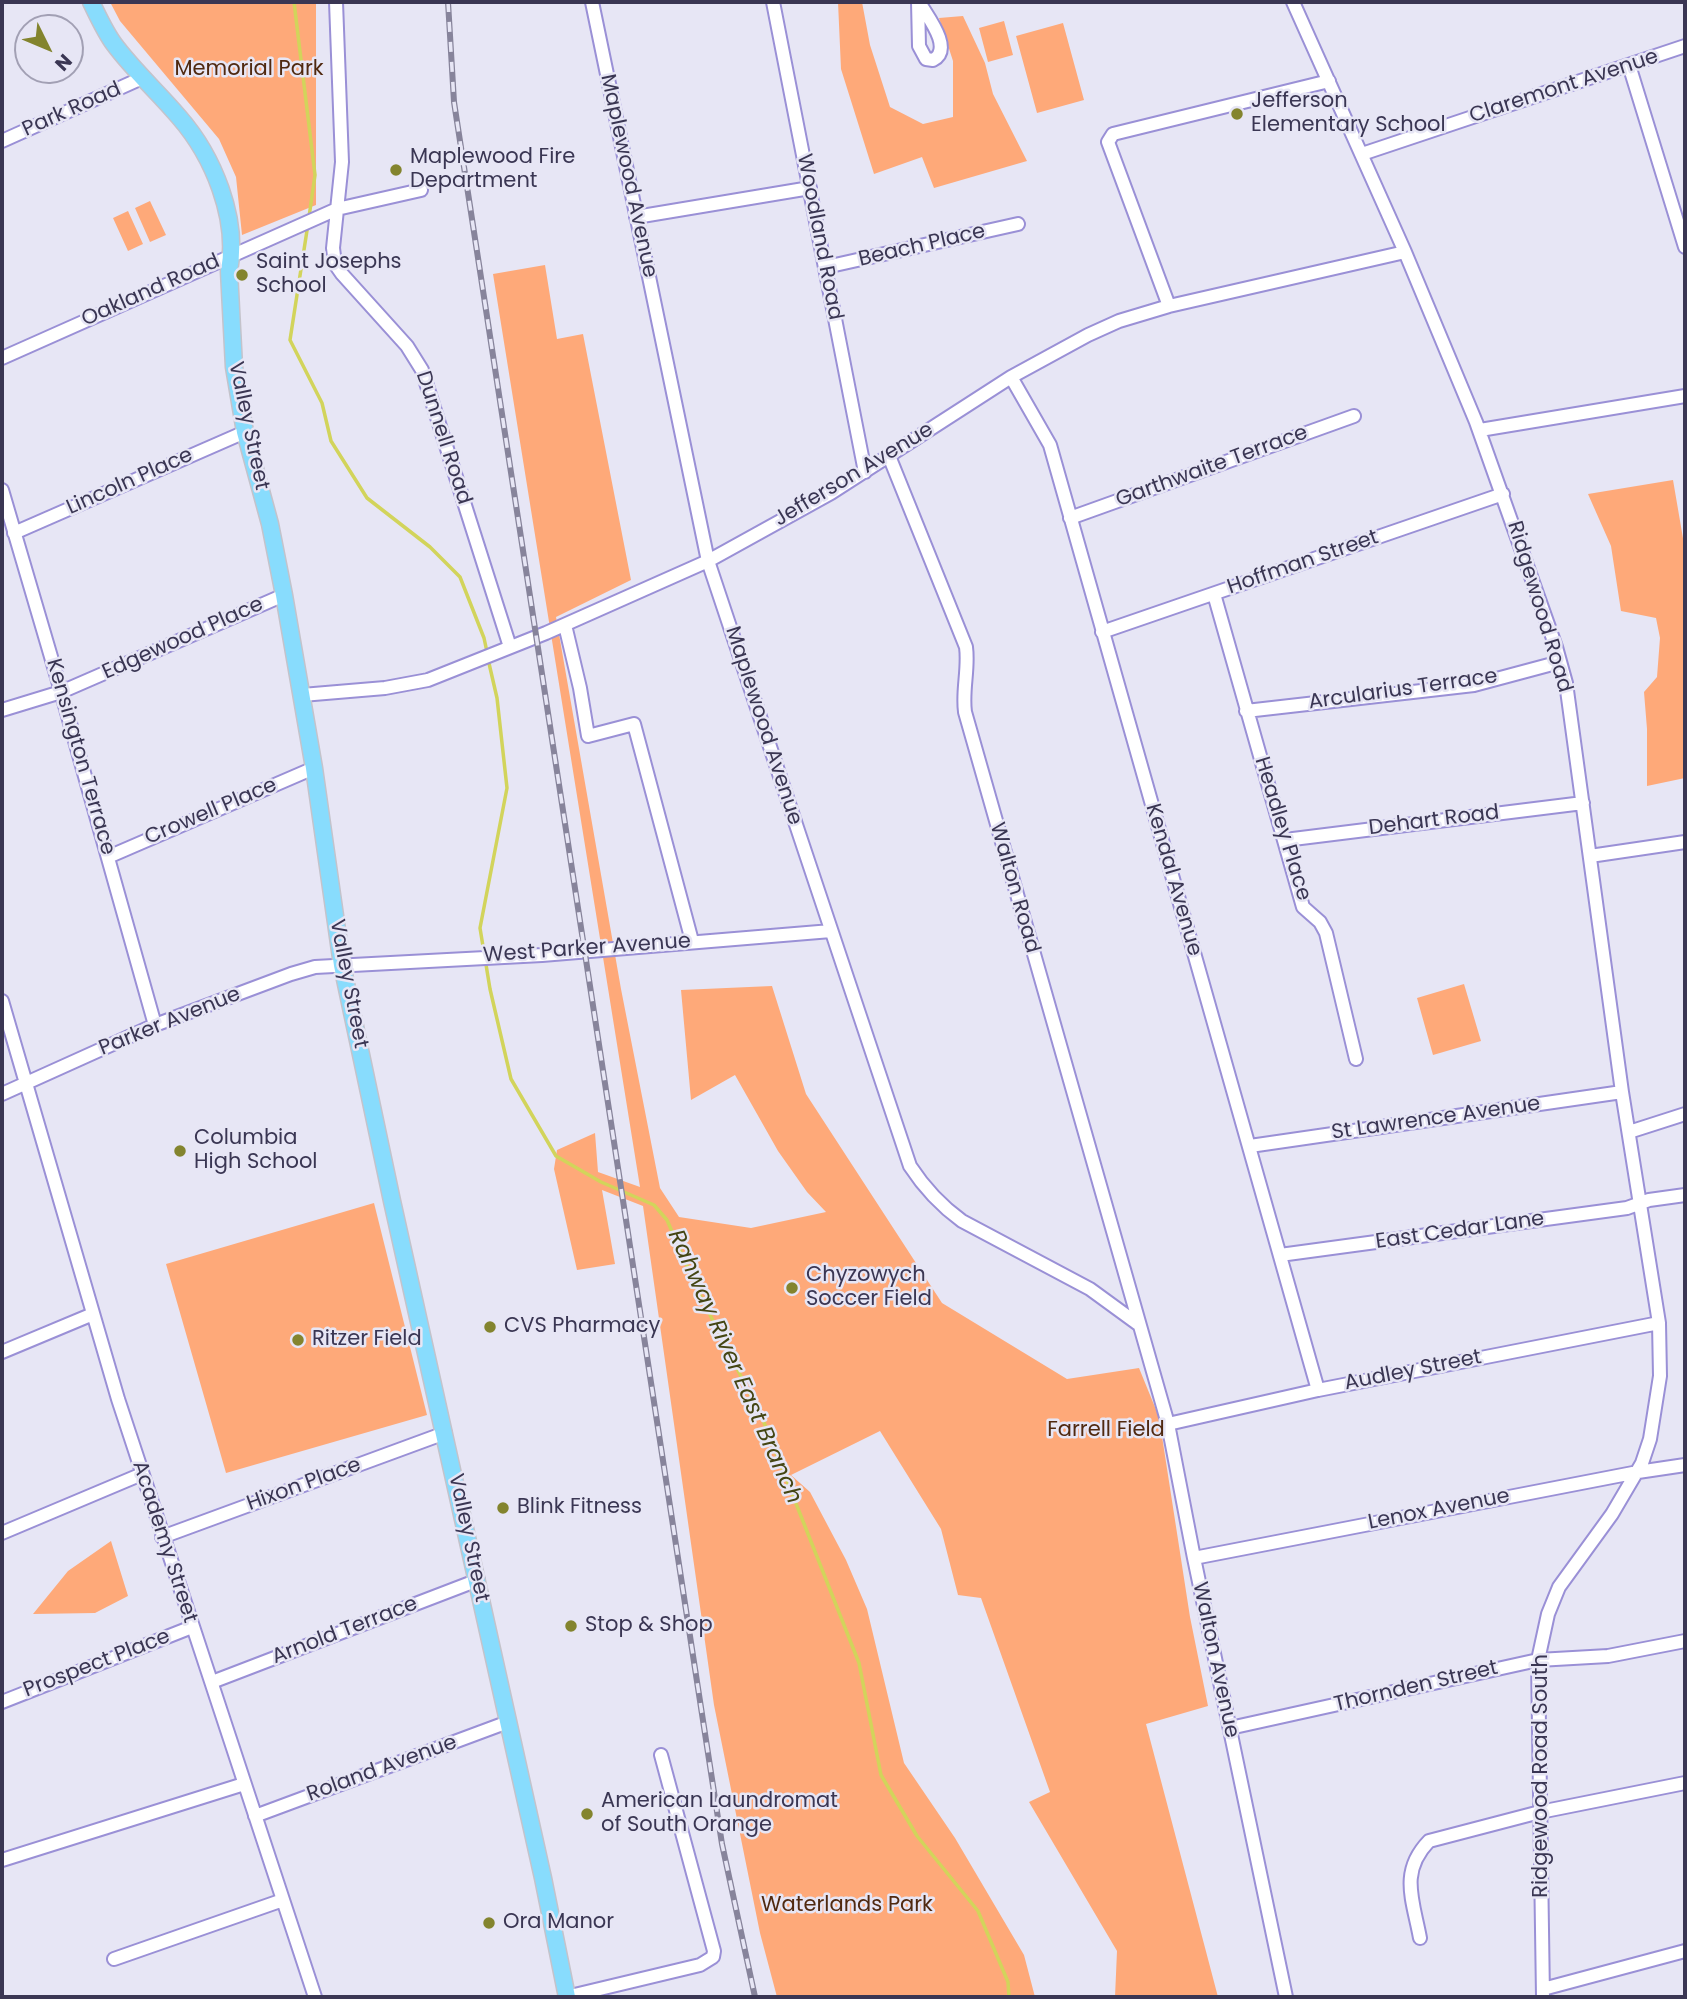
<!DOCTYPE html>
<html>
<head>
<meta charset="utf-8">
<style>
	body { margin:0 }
	#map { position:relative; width:1687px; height:1999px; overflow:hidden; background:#e7e6f5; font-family:Poppins,sans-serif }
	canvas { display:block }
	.frame { position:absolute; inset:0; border:4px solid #3a3653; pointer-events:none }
	.north { position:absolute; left:14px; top:14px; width:70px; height:70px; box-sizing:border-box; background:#e7e6f5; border:2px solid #a2a0b4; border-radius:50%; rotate:133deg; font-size:19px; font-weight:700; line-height:28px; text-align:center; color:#3a3653 }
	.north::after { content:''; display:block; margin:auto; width:24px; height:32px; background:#83842e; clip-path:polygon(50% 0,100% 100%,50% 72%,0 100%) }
</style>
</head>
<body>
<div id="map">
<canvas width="1687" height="1999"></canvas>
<div class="frame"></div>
<div class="north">N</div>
</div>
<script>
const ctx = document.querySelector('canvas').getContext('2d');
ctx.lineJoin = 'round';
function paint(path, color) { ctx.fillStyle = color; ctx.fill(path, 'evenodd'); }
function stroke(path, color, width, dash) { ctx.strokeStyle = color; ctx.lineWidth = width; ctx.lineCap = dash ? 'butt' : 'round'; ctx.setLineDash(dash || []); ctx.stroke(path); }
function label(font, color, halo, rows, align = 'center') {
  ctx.font = font + ' Poppins,sans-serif'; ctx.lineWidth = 5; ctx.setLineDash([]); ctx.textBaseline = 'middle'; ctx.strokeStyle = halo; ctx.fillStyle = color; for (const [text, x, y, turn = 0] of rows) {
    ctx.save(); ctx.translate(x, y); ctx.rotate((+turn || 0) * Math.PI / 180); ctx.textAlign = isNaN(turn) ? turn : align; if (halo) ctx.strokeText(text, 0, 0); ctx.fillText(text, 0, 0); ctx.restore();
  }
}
paint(new Path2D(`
	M110,2H316V205L242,235L236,177L219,139L120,21Z
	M838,2H862L870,45L890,107L923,124L953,117V61L939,18L963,16L985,63L993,94L1027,161L934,188L922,157L874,174L841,69Z
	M1004,21L1013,55L988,62L979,28Z
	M1063,23L1084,100L1037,113L1016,36Z
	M150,201L166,235L150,242L135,208Z
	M128,211L143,244L128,251L113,218Z
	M545,265L557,339L583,334L631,580L556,617L621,989L660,1188L679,1217L751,1228L826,1212L807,1192L778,1151L735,1075L691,1100L681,990L772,986L806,1094L942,1303L1067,1379L1139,1368L1159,1417L1190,1617L1208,1706L1146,1724L1218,1997H1115L1117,1951L1029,1802L1050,1792L981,1598L958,1595L941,1529L880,1431L791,1475L810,1492L846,1560L867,1609L904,1763L955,1838L1024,1955L1035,1997H777L760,1933L714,1705L643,1206L602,1190L615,1264L577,1270L554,1169L557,1150L595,1133L598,1172L640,1187L493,274Z
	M1673,480L1685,550V778L1647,786V729L1644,692L1657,677L1660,638L1656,618L1621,611L1611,546L1588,494Z
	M1464,984L1481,1041L1433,1055L1417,998Z
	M374,1203L427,1415L226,1473L166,1264Z
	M111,1541L128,1596L95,1613L33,1614L68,1571Z`), '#fea979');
stroke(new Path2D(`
	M294,2L315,175L309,217
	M308,224L290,340L322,403L331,441L367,498L430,547L460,577L484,638L487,652
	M488,659L497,698L507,788L480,928L490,989L511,1079L556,1156L601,1182L654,1205L667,1220L698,1291L763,1420L859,1663L881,1775L917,1836L978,1911L1008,1982L1009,1997`), '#d2d45b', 3.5);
const minor = new Path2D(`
	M336,2L342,162L333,248L335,264L342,274L407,346L422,370L510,647
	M592,2L708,561L910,1166C925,1189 940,1205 962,1221L1090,1289L1138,1324
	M773,2L865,472
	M918,2L919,46L926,59L933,60C954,49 927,16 919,2
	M1293,2L1405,252L1476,422L1556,647L1566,683L1622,1092L1659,1323L1660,1376L1650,1439L1642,1463L1612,1514L1559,1587L1548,1614L1538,1660L1543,1997
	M1629,65L1685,247
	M2,141L142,78
	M1362,154L1685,46
	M636,217L810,188
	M826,267L1018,224
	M1169,306L1108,142L1113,134L1329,81
	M2,358L337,209L421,190
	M1011,377L1050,445L1318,1390
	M1480,430L1685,396
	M889,456L966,647C969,669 962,690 965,712L1168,1424L1194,1558L1286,1997
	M2,490L59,684L155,1025
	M1070,518L1354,416
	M14,533L245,432
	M1214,594L1303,907L1320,922L1326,933L1356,1059
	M565,625L580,688L588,736L634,724L692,941
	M1102,632L1503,494
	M302,695L385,688L428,680L546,633L708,561L831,493L1011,377L1088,335L1119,321L1169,306L1405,252
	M2,710L61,692L284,595
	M1246,711L1474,685L1560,662
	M1285,840L1583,803
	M1590,856L1685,842
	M108,857L314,768
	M2,1001L118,1399L315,1997
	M2,1094L155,1025L291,974L315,967L542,955L831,931
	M1629,1132L1685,1114
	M1250,1146L1622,1092
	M1280,1255L1627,1208L1649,1200L1685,1195
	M2,1352L93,1314
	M1168,1424L1318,1390L1659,1323
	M2,1533L142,1474
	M162,1537L445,1433
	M1194,1558L1638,1472L1685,1465
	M212,1682L478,1580
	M2,1702L192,1627
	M1230,1728L1538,1660L1608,1656L1685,1641
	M255,1816L508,1722
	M2,1860L244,1784
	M1420,1938C1413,1900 1399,1872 1429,1841L1540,1812L1685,1783
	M114,1959L283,1900
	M1543,1989L1685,1951
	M566,1997L700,1965L713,1957L714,1951L661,1755`);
const major = new Path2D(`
	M91,2C98,16 105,32 114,44C134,71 158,92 179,117C213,156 239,218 229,271L234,367L245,432L270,524L284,595L314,768L342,965L392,1201L543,1878L567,1997`);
stroke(minor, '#9a90d6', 16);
stroke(major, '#c4c3cb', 19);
stroke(minor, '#fff', 12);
stroke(major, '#88dcfd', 16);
const rail = new Path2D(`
	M448,2L454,102L722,1844L755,1997`);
stroke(rail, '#87849b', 6);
stroke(rail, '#e7e6f5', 3.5, [10]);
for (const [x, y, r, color] of [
	[1237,114,7,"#83842e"],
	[396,170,7,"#83842e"],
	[242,275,7,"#83842e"],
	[180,1151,7,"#83842e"],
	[792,1288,7,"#83842e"],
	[490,1327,7,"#83842e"],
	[298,1340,7,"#83842e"],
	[503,1508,7,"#83842e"],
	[571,1626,7,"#83842e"],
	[587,1814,7,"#83842e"],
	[489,1923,7,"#83842e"]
]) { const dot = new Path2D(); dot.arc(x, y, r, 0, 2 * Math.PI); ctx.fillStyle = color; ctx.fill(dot); stroke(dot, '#e7e6f5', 2.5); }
label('21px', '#502910', '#e7e6f5', [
	["Memorial Park",249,70],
	["Farrell Field",1106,1431],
	["Waterlands Park",847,1906]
]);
label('21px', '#3a3653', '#e7e6f5', [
	["Claremont Avenue",1564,87,-18],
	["Park Road",72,110,-24],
	["Maplewood Avenue",628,176,78],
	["Woodland Road",819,237,79],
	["Beach Place",922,246,-13],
	["Oakland Road",151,291,-24],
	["Valley Street",248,426,78],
	["Dunnell Road",443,438,72],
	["Garthwaite Terrace",1212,467,-20],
	["Jefferson Avenue",854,475,-31],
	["Lincoln Place",130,482,-24],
	["Hoffman Street",1303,563,-19],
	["Ridgewood Road",1539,607,73],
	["Edgewood Place",183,639,-24],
	["Arcularius Terrace",1403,690,-8],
	["Maplewood Avenue",763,726,72],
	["Kensington Terrace",80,757,74],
	["Crowell Place",211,812,-23],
	["Dehart Road",1434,821,-7],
	["Headley Place",1282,829,73],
	["Kendal Avenue",1173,880,74],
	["Walton Road",1014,888,74],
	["West Parker Avenue",587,949,-4],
	["Valley Street",348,984,79],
	["Parker Avenue",170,1022,-22],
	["St Lawrence Avenue",1436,1119,-8],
	["East Cedar Lane",1460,1231,-8],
	["Audley Street",1413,1371,-11],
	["Hixon Place",304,1485,-20],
	["Lenox Avenue",1439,1510,-11],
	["Valley Street",468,1538,78],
	["Academy Street",164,1542,72],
	["Arnold Terrace",345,1631,-21],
	["Walton Avenue",1215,1660,78],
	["Prospect Place",97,1664,-21],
	["Thornden Street",1416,1687,-13],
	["Roland Avenue",382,1769,-20],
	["Ridgewood Road South",1542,1776,-90]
]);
label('21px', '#3a3653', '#e7e6f5', [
	["Jefferson",1251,102],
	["Elementary School",1251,126],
	["Maplewood Fire",410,158],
	["Department",410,182],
	["Saint Josephs",256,263],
	["School",256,287],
	["Columbia",194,1139],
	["High School",194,1163],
	["Chyzowych",806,1276],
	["Soccer Field",806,1300],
	["CVS Pharmacy",504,1327],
	["Ritzer Field",312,1340],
	["Blink Fitness",517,1508],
	["Stop & Shop",585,1626],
	["American Laundromat",601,1802],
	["of South Orange",601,1826],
	["Ora Manor",503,1923]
], 'left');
label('italic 23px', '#444513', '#e7e6f5', [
	["Rahway River East Branch",734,1367,66]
]);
</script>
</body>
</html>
